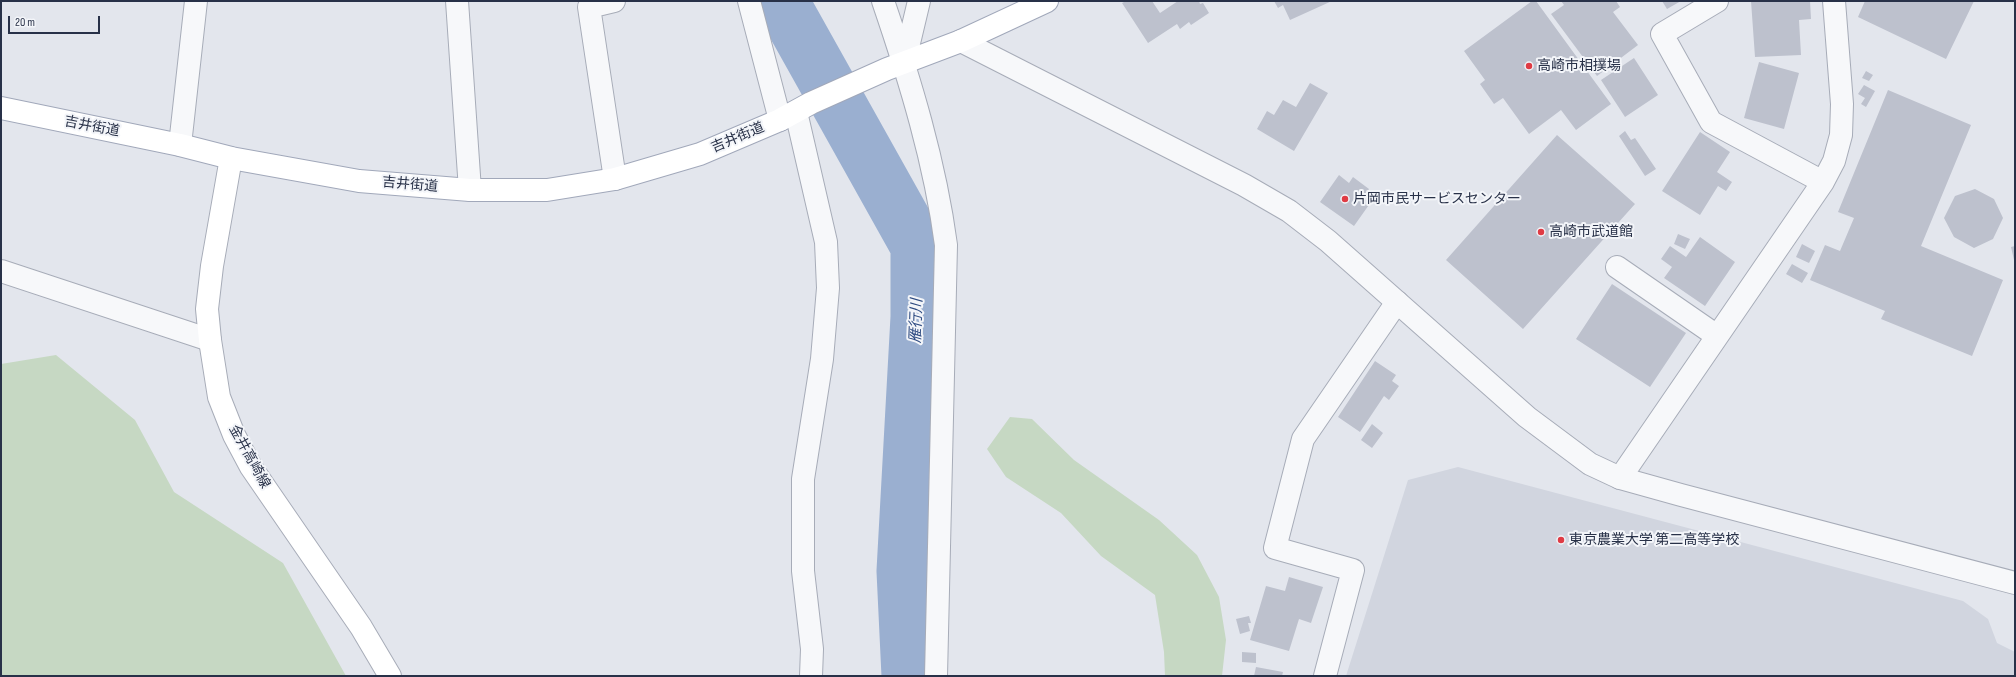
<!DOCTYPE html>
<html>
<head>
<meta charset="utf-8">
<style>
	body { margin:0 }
	#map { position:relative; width:2016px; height:677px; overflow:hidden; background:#e3e6ed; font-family:"Sofia Sans Condensed",sans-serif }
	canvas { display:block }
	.frame { position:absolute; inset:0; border:2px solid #283148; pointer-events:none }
	.scale { position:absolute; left:8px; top:16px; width:92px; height:18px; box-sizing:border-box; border:2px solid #283148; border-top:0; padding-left:5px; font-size:12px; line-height:14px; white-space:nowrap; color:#283148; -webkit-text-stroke:3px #f3f5f9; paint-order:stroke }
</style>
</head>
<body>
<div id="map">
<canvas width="2016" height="677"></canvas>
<div class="frame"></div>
<div class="scale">20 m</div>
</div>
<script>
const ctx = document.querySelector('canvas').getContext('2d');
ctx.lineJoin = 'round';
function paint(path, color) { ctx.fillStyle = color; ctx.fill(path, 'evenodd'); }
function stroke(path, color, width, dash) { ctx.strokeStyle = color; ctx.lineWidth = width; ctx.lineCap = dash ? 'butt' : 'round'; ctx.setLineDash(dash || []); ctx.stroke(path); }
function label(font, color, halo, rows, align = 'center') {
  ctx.font = font + ' "Sofia Sans Condensed","Noto Sans JP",sans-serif'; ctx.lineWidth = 4; ctx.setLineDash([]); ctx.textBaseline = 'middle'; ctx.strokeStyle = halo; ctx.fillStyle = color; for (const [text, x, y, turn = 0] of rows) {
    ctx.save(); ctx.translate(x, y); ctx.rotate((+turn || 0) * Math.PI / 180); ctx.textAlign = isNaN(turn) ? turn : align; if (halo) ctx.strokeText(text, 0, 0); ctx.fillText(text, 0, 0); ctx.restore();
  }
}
paint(new Path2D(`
	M1458,467L1963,601L1988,619L1997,643L2015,652V676H1346L1408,480Z`), '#d1d5df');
paint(new Path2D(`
	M56,355L135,420L174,492L283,563L346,676H1V364Z
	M1010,417L1032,419L1074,460L1159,520L1197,555L1219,597L1226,640L1222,676H1165L1164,652L1155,595L1101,556L1061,513L1006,477L987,449Z`), '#c6d8c3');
stroke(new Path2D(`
	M781,1L918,246V317L904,571L909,676`), '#9aafd0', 55);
paint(new Path2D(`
	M1126,1H1152L1160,13L1178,1H1199L1200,4L1203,3L1209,13L1191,25L1189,22L1180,29L1177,24L1148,43L1122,3Z
	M1274,1H1332L1290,20L1283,5L1278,8Z
	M1532,1H1536L1611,104L1576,130L1561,110L1529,134L1503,98L1494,104L1480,84L1485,80L1464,51Z
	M1561,1H1616L1620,7L1613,12L1638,45L1597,76L1551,14L1564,5Z
	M1662,1H1681L1667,9Z
	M1751,1H1810L1811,19L1799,20L1801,55L1755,57Z
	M1865,1H1974L1946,59L1858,17Z
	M1634,58L1658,95L1625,117L1601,80Z
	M1759,62L1799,73L1784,129L1744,118Z
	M1866,71L1873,75L1869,81L1862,78Z
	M1310,83L1328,93L1294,151L1257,129L1267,111L1274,115L1283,100L1296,107Z
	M1864,85L1875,91L1866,107L1861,104L1865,98L1858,94Z
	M1888,90L1971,125L1921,246L2003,280L1972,356L1881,319L1885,311L1810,280L1825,245L1840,251L1854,218L1838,212Z
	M1625,131L1631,140L1635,138L1656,169L1645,176L1619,136Z
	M1700,132L1730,152L1717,172L1732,182L1726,191L1718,186L1700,215L1662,191Z
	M1557,135L1635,204L1523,329L1446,260Z
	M1339,175L1349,183L1353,177L1369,189L1364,197L1371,202L1354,226L1320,202Z
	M1975,189L1994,199L2003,218L1993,239L1974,248L1954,237L1944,218L1955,196Z
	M1678,234L1690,239L1685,249L1674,244Z
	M1700,237L1735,262L1705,306L1664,278L1672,267L1661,259L1670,246L1686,257Z
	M1802,244L1815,251L1809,263L1796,257Z
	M2015,246V260H2014L2011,247Z
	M1792,264L1808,273L1802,283L1786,274Z
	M1612,284L1686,333L1650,387L1576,339Z
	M1375,361L1396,375L1392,381L1399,386L1389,400L1384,396L1360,432L1338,417Z
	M1372,424L1383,433L1372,448L1361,440Z
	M1289,577L1323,587L1311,623L1299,619L1289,651L1250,640L1266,586L1285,591Z
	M1249,616L1251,623H1248L1250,631L1240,634L1236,619Z
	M1242,652L1256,653V663L1242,662Z
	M1256,667L1283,672L1282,676H1254Z`), '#bdc1cd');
const minor = new Path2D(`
	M457,1L470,190
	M614,1L589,7L615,179
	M749,1L780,120
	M883,1C910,80 935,162 946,245L936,676
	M1717,1L1662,34L1711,122L1823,182
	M904,64L919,1
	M796,112L826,242L828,288L822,359L803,479V571L812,649L811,676
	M180,145L196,1
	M1617,267L1717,336
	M1,271L210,340
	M1620,478L1823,182L1834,161L1841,135L1842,104L1834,1
	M1325,676L1353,570L1275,548L1303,439L1397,302`);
const tertiary = new Path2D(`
	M961,41L1244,185L1289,211L1328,241L1527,417L1590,464L1620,478L1681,495L2015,583`);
const secondary = new Path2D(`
	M231,158L212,266L207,309L210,340L219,397L234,435L251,467L361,627L390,676`);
const primary = new Path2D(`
	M1,108L180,145L231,158L359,181L470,190H547L615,179L700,154L780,120L811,103L887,69L961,41L1047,1`);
stroke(minor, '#a7acb8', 24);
stroke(tertiary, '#a7acb8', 24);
stroke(secondary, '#a7acb8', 24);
stroke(primary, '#a1a8ba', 24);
stroke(minor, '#f7f8fa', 22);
stroke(tertiary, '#f7f8fa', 22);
stroke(secondary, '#fff', 22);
stroke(primary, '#fff', 22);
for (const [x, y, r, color] of [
	[1529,66,4,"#df3b44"],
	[1345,199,4,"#df3b44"],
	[1541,232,4,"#df3b44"],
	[1561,540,4,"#df3b44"]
]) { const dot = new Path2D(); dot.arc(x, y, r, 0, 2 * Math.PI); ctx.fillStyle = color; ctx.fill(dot); stroke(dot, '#f3f5f9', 1.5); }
label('14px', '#283148', '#f3f5f9', [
	["高崎市相撲場",1537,66],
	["片岡市民サービスセンター",1353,199],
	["高崎市武道館",1549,232],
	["東京農業大学 第二高等学校",1569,540]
], 'left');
label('14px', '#283148', '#f3f5f9', [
	["吉井街道",92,127,11],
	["吉井街道",738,138,-23],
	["吉井街道",410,185,5],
	["金井高崎線",249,457,61]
]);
label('italic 15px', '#2d4a81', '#f3f5f9', [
	["雁行川",917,321,-88]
]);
</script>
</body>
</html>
